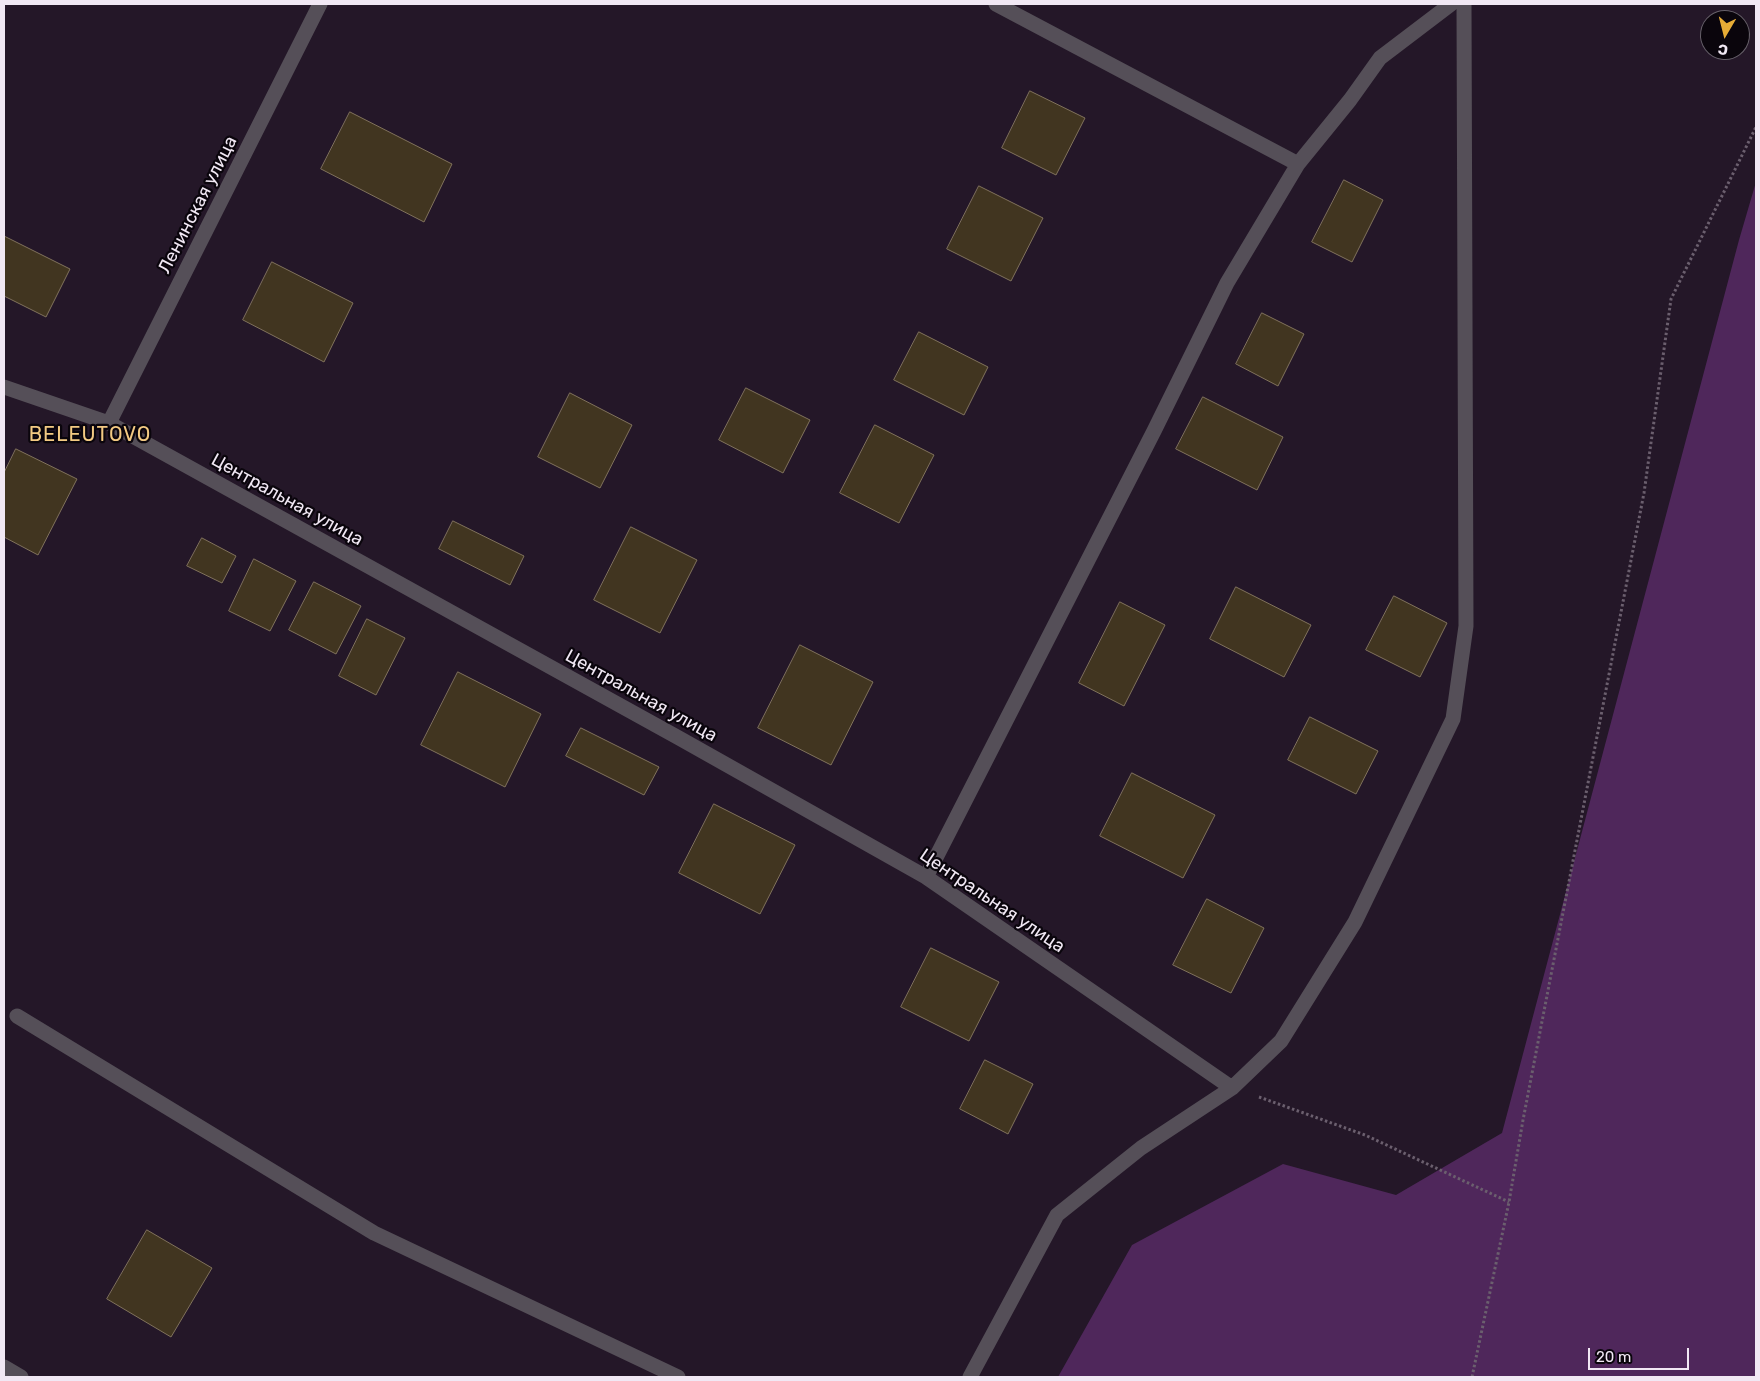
<!DOCTYPE html>
<html>
<head>
<meta charset="utf-8">
<style>
	body { margin:0 }
	#map { position:relative; width:1760px; height:1381px; overflow:hidden; background:#241728; font-family:Rubik,sans-serif }
	canvas { display:block }
	.frame { position:absolute; inset:0; border:5px solid #f1e8f4; pointer-events:none }
	.north { position:absolute; left:1700px; top:10px; width:50px; height:50px; box-sizing:border-box; background:#0a050c; border:1px solid #666069; border-radius:50%; rotate:188deg; font-size:14px; font-weight:700; line-height:20px; text-align:center; color:#f1e8f4 }
	.north::after { content:''; display:block; margin:auto; width:18px; height:22px; background:#e7ac36; clip-path:polygon(50% 0,100% 100%,50% 72%,0 100%) }
	.scale { position:absolute; left:1588px; top:1348px; width:101px; height:22px; box-sizing:border-box; border:2px solid #f1e8f4; border-top:0; padding-left:6px; font-size:15px; line-height:18px; white-space:nowrap; color:#f1e8f4; -webkit-text-stroke:4px #0a050c; paint-order:stroke }
</style>
</head>
<body>
<div id="map">
<canvas width="1760" height="1381"></canvas>
<div class="frame"></div>
<div class="north">С</div>
<div class="scale">20 m</div>
</div>
<script>
const ctx = document.querySelector('canvas').getContext('2d');
ctx.lineJoin = 'round';
function paint(path, color) { ctx.fillStyle = color; ctx.fill(path, 'evenodd'); }
function stroke(path, color, width, dash) { ctx.strokeStyle = color; ctx.lineWidth = width; ctx.lineCap = dash ? 'butt' : 'round'; ctx.setLineDash(dash || []); ctx.stroke(path); }
function label(font, color, halo, rows, align = 'center') {
  ctx.font = font + ' Rubik,sans-serif'; ctx.lineWidth = 4.5; ctx.setLineDash([]); ctx.textBaseline = 'middle'; ctx.strokeStyle = halo; ctx.fillStyle = color; for (const [text, x, y, turn = 0] of rows) {
    ctx.save(); ctx.translate(x, y); ctx.rotate((+turn || 0) * Math.PI / 180); ctx.textAlign = isNaN(turn) ? turn : align; if (halo) ctx.strokeText(text, 0, 0); ctx.fillText(text, 0, 0); ctx.restore();
  }
}
paint(new Path2D(`
	M1756,182V1377H1058L1132,1245L1283,1164L1396,1195L1502,1133L1739,240Z`), '#4f275b');
const building = new Path2D(`
	M1030,91L1085,118L1056,175L1002,148Z
	M350,112L452,164L424,222L321,169Z
	M1344,180L1383,200L1352,262L1312,242Z
	M979,186L1043,218L1011,281L947,249Z
	M4,236L70,269L46,317L4,296Z
	M272,262L353,303L324,362L243,320Z
	M1262,313L1304,334L1278,386L1236,364Z
	M919,332L988,367L964,415L894,380Z
	M746,388L810,420L783,473L719,440Z
	M570,393L632,425L600,488L538,457Z
	M1203,397L1283,437L1257,490L1176,449Z
	M875,425L934,455L899,523L840,493Z
	M16,449L77,479L38,555L4,537V473Z
	M453,521L524,556L510,585L439,549Z
	M631,527L697,560L660,633L594,600Z
	M202,538L236,556L222,583L187,566Z
	M254,559L296,581L270,631L229,611Z
	M314,582L361,606L336,654L289,630Z
	M1236,587L1311,625L1284,677L1210,639Z
	M1394,596L1447,623L1420,677L1366,650Z
	M1120,602L1165,625L1124,706L1079,683Z
	M367,619L405,638L376,695L339,676Z
	M800,645L873,682L831,765L758,728Z
	M458,672L541,714L505,787L421,745Z
	M1310,717L1378,751L1356,794L1288,760Z
	M581,728L659,767L644,795L566,756Z
	M1132,773L1215,815L1183,878L1100,836Z
	M714,804L795,845L760,914L679,873Z
	M1207,899L1264,928L1231,993L1173,965Z
	M931,948L999,982L969,1041L901,1007Z
	M985,1060L1033,1084L1008,1134L960,1109Z
	M147,1230L212,1268L171,1337L107,1299Z`);
paint(building, '#413520');
stroke(building, '#80725c', 1);
stroke(new Path2D(`
	M1259,1097L1365,1135L1509,1202
	M1472,1377L1509,1202L1523,1120L1644,493L1671,299L1756,127`), '#6b5f6e', 3, [2.5, 2.5]);
stroke(new Path2D(`
	M996,4L1298,164
	M4,387L109,423L679,738L926,877L1232,1088
	M109,423L320,4
	M926,877L1154,431L1227,283L1298,164L1350,100L1380,58L1451,4
	M17,1016L374,1233L678,1377
	M4,1367L21,1377
	M970,1377L1057,1215L1141,1148L1232,1088L1281,1041L1355,922L1453,719L1466,626L1464,4`), '#554f58', 15);
label('18px', '#f1e8f4', '#0a050c', [
	["Ленинская улица",198,205,-63],
	["Центральная улица",287,500,29],
	["Центральная улица",641,696,29],
	["Центральная улица",992,901,34]
]);
ctx.letterSpacing = '1px';
label('20px', '#f3ca83', '#0a050c', [
	["BELEUTOVO",90,435]
]);
ctx.letterSpacing = '0px';
</script>
</body>
</html>
